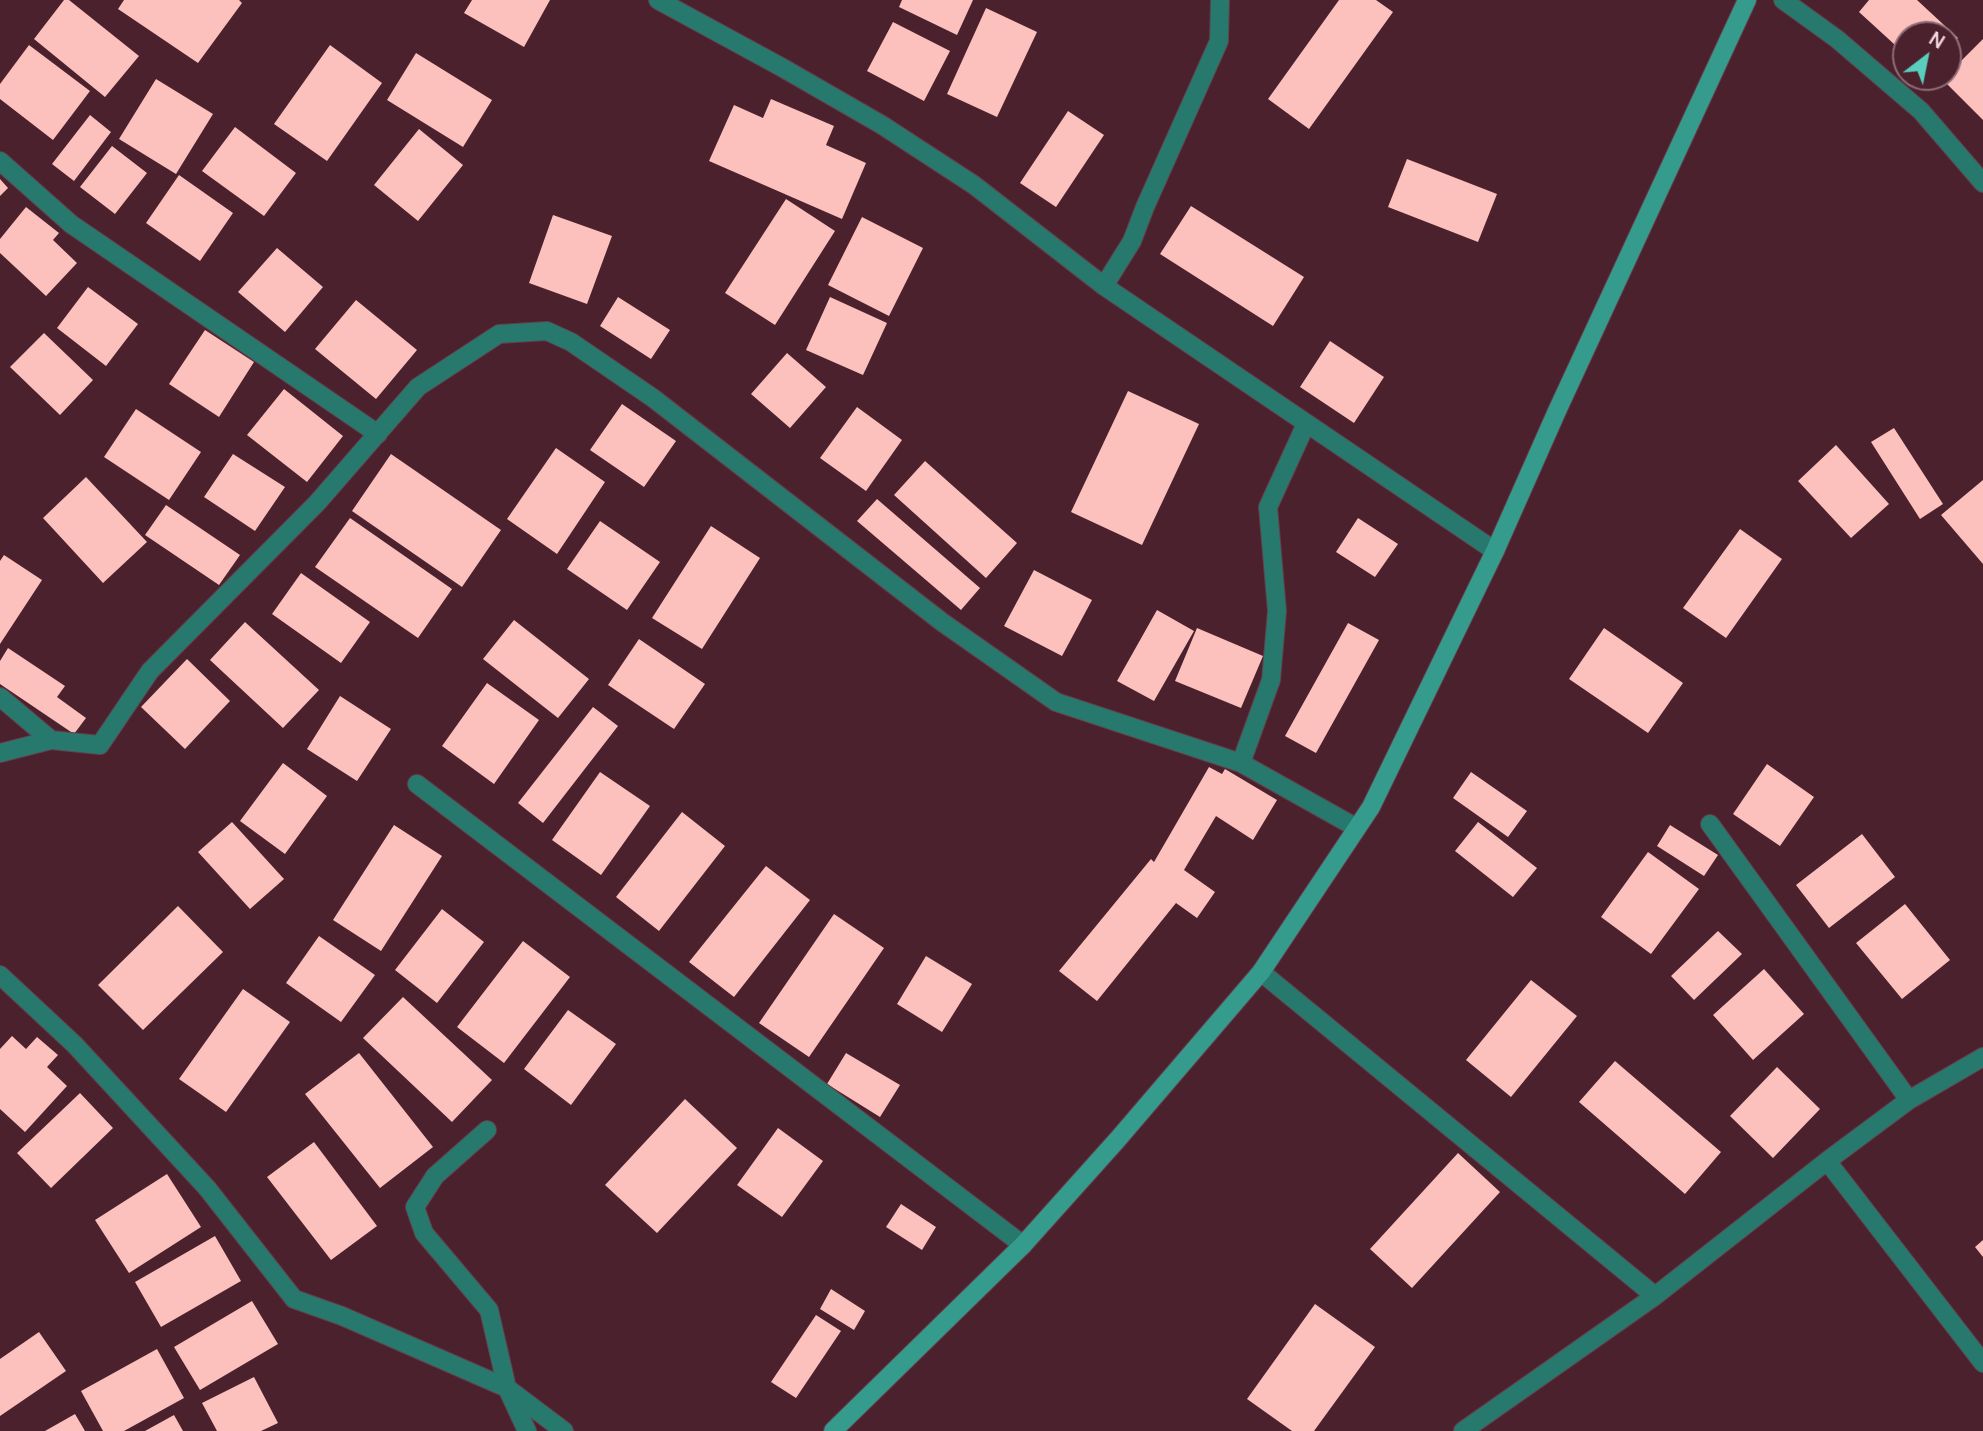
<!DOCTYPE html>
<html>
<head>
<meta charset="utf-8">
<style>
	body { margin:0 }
	#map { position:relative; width:1983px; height:1431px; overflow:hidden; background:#4a212d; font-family:Manrope,sans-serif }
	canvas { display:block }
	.north { position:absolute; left:1892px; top:21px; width:70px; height:70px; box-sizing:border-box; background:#4a212d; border:2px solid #8e6b75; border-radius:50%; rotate:32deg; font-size:19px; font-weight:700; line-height:28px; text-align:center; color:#f5d9e0 }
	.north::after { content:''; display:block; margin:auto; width:24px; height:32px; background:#5acebd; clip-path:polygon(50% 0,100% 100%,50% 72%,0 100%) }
</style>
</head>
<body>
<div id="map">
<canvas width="1983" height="1431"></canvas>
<div class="north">N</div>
</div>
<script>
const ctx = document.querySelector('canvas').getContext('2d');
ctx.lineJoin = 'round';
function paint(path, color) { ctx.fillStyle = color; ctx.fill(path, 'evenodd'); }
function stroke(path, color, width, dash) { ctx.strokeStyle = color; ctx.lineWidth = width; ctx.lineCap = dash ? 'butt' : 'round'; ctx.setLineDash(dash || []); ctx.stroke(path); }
paint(new Path2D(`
	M64,0H69L139,56L105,97L34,39Z
	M124,0H239L242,3L198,63L118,9Z
	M472,0H550L524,47L464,13Z
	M902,0H973L957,35L899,7Z
	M1339,0H1376L1393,12L1309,129L1268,99Z
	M1869,0H1917L1958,38L1948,49V35H1906V55L1859,12Z
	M986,8L1037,32L997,117L947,94Z
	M893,22L950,51L924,101L867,71Z
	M1983,39V120L1942,79L1948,77V74Z
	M29,45L90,91L53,140L0,99V84Z
	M330,45L382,83L327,161L274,124Z
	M416,53L492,100L463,147L387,100Z
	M156,79L213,114L176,174L119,139Z
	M771,99L834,126L826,145L866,163L842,219L709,161L734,105L763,118Z
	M1068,111L1104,135L1056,207L1020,183Z
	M90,115L111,132L74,181L52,164Z
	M235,127L296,173L264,216L202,171Z
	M419,129L463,165L418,221L374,185Z
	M112,146L147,173L115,214L80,187Z
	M1407,159L1497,194L1478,242L1388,207Z
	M179,175L233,213L200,261L146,223Z
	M0,179L8,188L0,196Z
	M786,199L835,231L775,325L725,293Z
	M1191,206L1304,277L1273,326L1160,254Z
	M26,207L59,233L53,240L77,263L46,296L0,253V239Z
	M553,215L612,236L587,304L529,283Z
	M862,217L923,248L889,316L828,285Z
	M277,248L323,287L285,332L238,292Z
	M88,287L138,324L106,366L57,328Z
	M618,297L670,330L651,359L600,326Z
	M830,297L887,323L863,375L806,350Z
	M356,300L417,350L376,399L315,349Z
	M205,330L254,362L219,417L169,384Z
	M44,333L93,380L60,415L10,367Z
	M1330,341L1384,377L1354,423L1300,387Z
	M787,353L826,387L790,428L751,394Z
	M284,389L343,436L307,482L247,435Z
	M1128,391L1199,424L1142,545L1071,512Z
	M622,404L676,441L644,487L590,450Z
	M857,407L902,440L866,491L820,458Z
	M136,409L201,452L169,500L104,457Z
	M1894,428L1943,504L1920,519L1871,442Z
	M1836,445L1889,504L1851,538L1798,481Z
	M556,448L605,482L557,554L507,519Z
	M233,454L285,487L255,531L204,497Z
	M391,454L501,530L462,587L352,511Z
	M925,461L1017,543L986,578L894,495Z
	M86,477L147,542L103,583L43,518Z
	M1983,480V564L1941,515Z
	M877,499L980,588L961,610L857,521Z
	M166,505L240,555L219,585L145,535Z
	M350,518L452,589L418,638L315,567Z
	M1358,518L1398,544L1375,577L1336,552Z
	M600,521L660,562L627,610L567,569Z
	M711,526L760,558L702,649L652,618Z
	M1740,529L1782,559L1726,638L1683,608Z
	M4,555L42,580L0,644V561Z
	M1034,570L1092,600L1062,656L1004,626Z
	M301,573L370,622L341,663L272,614Z
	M1157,610L1194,631L1154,701L1117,681Z
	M514,620L589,679L558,718L483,659Z
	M245,622L319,690L283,728L210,660Z
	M1348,623L1379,640L1316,753L1285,736Z
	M1197,628L1263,656L1241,708L1175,681Z
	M1604,628L1683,683L1648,733L1569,679Z
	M639,639L705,684L674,729L608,685Z
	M8,648L65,686L57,697L86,718L74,734L0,684V661Z
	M187,659L230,701L185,749L141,707Z
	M487,683L539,720L494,784L442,746Z
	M340,696L391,729L357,781L307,749Z
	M593,707L618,726L543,823L518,803Z
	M283,763L327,796L285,854L240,821Z
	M1767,764L1814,797L1780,846L1733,814Z
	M1209,767L1222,774L1225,769L1277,800L1253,840L1216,816L1184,870L1215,892L1197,918L1176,903L1097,1001L1059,971L1151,859L1154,862Z
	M600,772L650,806L601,875L552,840Z
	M1471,772L1527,811L1508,837L1453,798Z
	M682,812L725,846L659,931L616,897Z
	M232,822L284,879L250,909L198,852Z
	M1478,822L1537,868L1513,897L1455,851Z
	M394,825L442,856L381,951L333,920Z
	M1670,825L1718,855L1704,876L1657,846Z
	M1862,834L1895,877L1829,928L1796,885Z
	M1648,852L1699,889L1651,954L1601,917Z
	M766,866L810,900L734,997L689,962Z
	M1905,904L1950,960L1902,999L1856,943Z
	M178,906L223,952L143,1030L98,985Z
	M442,909L484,942L437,1003L395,970Z
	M834,914L884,948L809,1057L759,1023Z
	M1718,931L1742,954L1694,1000L1671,976Z
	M319,936L375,975L341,1022L286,983Z
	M523,941L570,977L504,1063L457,1027Z
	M926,956L972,984L942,1032L897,1004Z
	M1764,969L1804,1014L1753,1060L1713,1015Z
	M1531,980L1577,1016L1511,1097L1466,1060Z
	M243,989L290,1022L226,1112L179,1079Z
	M403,997L492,1080L452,1122L363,1038Z
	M568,1010L616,1044L571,1105L524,1069Z
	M12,1036L26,1049L37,1037L58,1055L47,1067L67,1086L25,1132L0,1109V1049Z
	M359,1053L433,1147L380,1188L305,1094Z
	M846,1053L900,1085L880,1117L827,1084Z
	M1615,1061L1721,1152L1685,1194L1579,1102Z
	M1777,1067L1820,1109L1773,1158L1730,1116Z
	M80,1093L113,1128L51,1188L17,1153Z
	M685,1099L737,1148L657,1233L605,1185Z
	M778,1128L823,1161L782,1217L737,1185Z
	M314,1142L377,1226L331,1260L267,1177Z
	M1458,1153L1500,1192L1412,1288L1370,1249Z
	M167,1174L201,1227L129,1273L95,1220Z
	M901,1204L936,1227L922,1250L886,1227Z
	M215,1236L241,1281L161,1327L135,1282Z
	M1983,1240V1257L1975,1247Z
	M831,1289L865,1311L854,1330L820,1309Z
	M252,1301L278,1344L200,1390L174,1347Z
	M1315,1304L1375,1347L1314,1431H1292L1247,1399Z
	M816,1315L841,1331L796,1398L771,1382Z
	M39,1332L66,1371L0,1416V1359Z
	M157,1349L184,1398L124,1431H103L81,1391Z
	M254,1377L278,1423L261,1431H217L202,1403Z
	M75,1414L85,1431H45Z
	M174,1415L183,1431H145Z`), '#fcc0bd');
const minor = new Path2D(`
	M658,0L783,68L882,125L974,185L1104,286L1495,551
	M1783,0L1837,39L1921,111L1983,183
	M0,161L71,224L378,434
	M1104,286L1132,241L1145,207L1219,41L1220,0
	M0,697L51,740
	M0,753L51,740L100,745L150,671L317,503L418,387L499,334L547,331L571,342L653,398L942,622L1056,702L1241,763L1357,828
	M1241,763L1271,680L1277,611L1268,507L1306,424
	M417,784L1023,1245
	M1710,824L1909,1100
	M1261,972L1655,1296
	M0,975L75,1045L207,1188L294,1299L342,1316L507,1388L564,1431
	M487,1130L435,1176L415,1207L424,1233L489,1310L507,1388L527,1431
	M1827,1161L1983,1363
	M1463,1431L1655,1296L1827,1161L1909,1100L1983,1057`);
const secondary = new Path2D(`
	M833,1431L1023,1245L1118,1139L1261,972L1371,807L1495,551L1557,411L1747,0`);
stroke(minor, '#653e4a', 20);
stroke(secondary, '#653e4a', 20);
stroke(minor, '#27786d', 18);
stroke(secondary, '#359b8d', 18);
</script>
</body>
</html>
